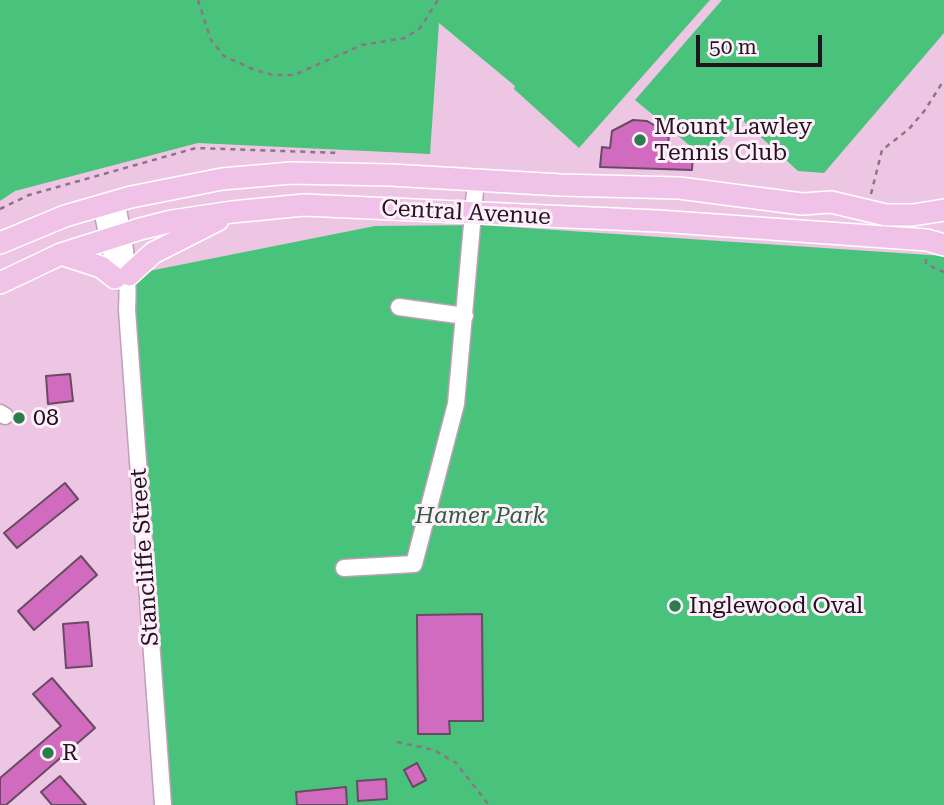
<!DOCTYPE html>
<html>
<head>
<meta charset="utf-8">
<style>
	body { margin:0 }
	#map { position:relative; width:944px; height:805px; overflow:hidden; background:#ecc6e3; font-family:"Roboto Serif",serif }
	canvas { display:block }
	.scale { position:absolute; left:696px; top:35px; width:126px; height:32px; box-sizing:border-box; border:4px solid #21141f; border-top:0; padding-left:9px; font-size:21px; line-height:24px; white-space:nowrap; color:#21141f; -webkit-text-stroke:5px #ffeffb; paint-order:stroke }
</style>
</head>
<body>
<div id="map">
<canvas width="944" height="805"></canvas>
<div class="scale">50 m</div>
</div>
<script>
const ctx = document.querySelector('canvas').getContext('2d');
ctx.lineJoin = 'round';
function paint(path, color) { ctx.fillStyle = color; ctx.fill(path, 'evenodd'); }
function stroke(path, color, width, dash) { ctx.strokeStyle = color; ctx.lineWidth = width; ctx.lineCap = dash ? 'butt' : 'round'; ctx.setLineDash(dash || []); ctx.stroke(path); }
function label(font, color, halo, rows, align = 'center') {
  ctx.font = font + ' "Roboto Serif",serif'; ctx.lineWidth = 6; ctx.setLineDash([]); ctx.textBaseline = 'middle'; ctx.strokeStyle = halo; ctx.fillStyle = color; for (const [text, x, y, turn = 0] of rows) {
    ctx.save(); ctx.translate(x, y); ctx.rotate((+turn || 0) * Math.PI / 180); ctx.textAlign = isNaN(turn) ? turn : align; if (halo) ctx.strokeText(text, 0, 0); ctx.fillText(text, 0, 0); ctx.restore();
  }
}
paint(new Path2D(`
	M0,0H710L579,148L514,89L515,86L439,23L430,154L198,143L15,191L0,201Z
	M722,0H944V33L824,173L798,171L741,119L706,159L635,100Z
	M481,225L944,256V805H163L129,275L375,226Z`), '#49c37b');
const building = new Path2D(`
	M633,120L647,121L669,134L668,146H676L679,153H693L692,170L600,167L602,147L610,148L612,131Z
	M70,374L73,401L48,404L46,376Z
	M65,483L78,499L17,548L4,533Z
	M81,556L97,575L34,630L18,611Z
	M482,614L483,721H449L450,734H418L417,615Z
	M88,622L92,666L66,668L63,624Z
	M52,678L95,728L6,805H0V778L61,726L33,694Z
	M417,763L426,780L413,787L404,770Z
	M60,776L86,805H52L41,792Z
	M386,779L387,799L358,801L357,781Z
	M346,787L347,805H297L296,792Z`);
paint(building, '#d16bc0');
stroke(building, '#694a63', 2);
const minor = new Path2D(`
	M116,201C125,240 129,270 127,310L163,805
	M101,205L117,281
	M399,307L465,316
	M0,413L5,416
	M344,568L414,564L456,404L476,180`);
const major = new Path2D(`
	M0,243L65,216L131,197L222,179L291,173L391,175L561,185L679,188L802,204L831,202L886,215H913L944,210
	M61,254L101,267L115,278
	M129,275L153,253L218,220
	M0,283L61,254L140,229L172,221L232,212L304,205L658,221L899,238L927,240L944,245`);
stroke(minor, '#c29eba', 19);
stroke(major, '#fff', 24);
stroke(new Path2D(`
	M198,0L211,40L224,56L255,70L273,75H294L362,45L405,38L420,28L438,0
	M871,194L882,150L909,129L925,110L944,80
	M0,209L29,195L196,148L340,153
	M926,259V264L944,272
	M397,742L434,750L456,763L489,805`), '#8e7388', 2.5, [5, 5]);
stroke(minor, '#fff', 16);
stroke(major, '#f1c2e8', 21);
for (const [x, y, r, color] of [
	[640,140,7,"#2c7c4c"],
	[19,418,7,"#2c7c4c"],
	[675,606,7,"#2c7c4c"],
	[48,753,7,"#2c7c4c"]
]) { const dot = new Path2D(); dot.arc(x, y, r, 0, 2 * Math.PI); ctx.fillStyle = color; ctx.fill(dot); stroke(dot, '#ffeffb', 2.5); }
label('23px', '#21141f', '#ffeffb', [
	["Mount Lawley",654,127],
	["Tennis Club",654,153],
	["08",33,418],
	["Inglewood Oval",689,606],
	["R",62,753]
], 'left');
label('23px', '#21141f', '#ffeffb', [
	["Central Avenue",466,213,3],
	["Stancliffe Street",145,557,-94]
]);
label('italic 23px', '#2b5f3e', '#ffeffb', [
	["Hamer Park",480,516]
]);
</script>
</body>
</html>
